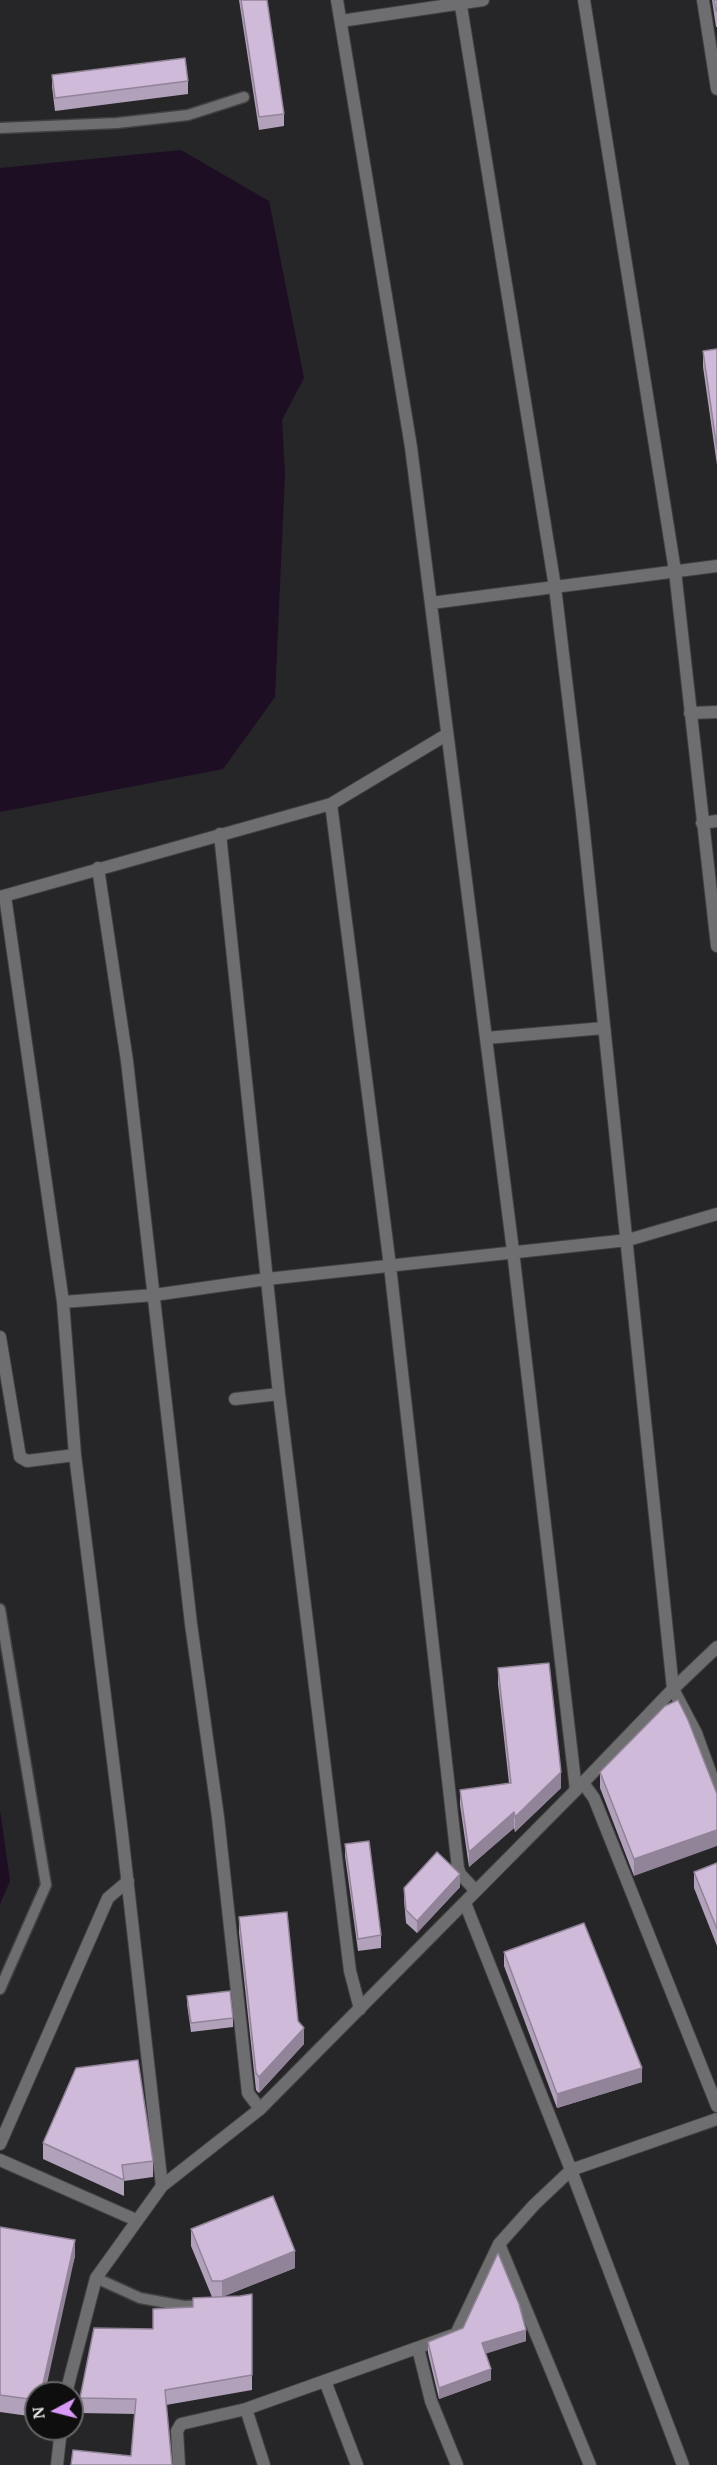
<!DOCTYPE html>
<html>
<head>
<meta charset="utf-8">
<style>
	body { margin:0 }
	#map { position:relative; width:717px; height:2465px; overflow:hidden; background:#262527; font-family:"PT Serif",serif }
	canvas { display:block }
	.north { position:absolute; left:24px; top:2381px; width:60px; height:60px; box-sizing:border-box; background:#0f0e0f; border:2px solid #676667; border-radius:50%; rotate:263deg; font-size:16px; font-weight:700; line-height:24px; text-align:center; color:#ebe9eb }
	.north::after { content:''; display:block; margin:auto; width:21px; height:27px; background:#d99af7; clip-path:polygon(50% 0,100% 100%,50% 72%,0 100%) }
</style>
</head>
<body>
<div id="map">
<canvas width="717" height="2465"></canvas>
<div class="north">N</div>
</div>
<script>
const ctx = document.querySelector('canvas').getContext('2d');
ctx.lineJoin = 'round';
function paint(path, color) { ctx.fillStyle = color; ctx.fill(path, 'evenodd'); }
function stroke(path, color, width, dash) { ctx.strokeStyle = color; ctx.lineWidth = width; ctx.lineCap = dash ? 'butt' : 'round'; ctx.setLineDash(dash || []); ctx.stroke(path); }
paint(new Path2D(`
	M181,150L269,201L304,378L282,420L285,474L275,697L223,769L0,812V168Z
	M0,1810L10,1881L0,1904Z`), '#1d0e24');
const service = new Path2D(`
	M0,128L117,123L188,115L244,97
	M0,1609L46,1885L0,1989
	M96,2278L140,2298L184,2306L207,2305`);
const minor = new Path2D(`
	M337,0L411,447L513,1251L576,1790
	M460,0L555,587L582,813L673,1689L696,1733L717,1791
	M584,0L675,571L717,946
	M703,0L717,89
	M341,21L483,0
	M431,603L717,566
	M690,713L717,712
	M331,804L390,1266L458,1868L460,1874L476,1891
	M702,823L717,821
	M220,834L279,1394L350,1971L360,2009
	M98,868L127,1061L191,1624L218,1817L248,2093L260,2109
	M5,896L63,1302L75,1455L122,1833L162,2186
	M0,897L331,804L446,735
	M486,1038L604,1028
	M63,1302L154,1295L267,1279L628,1240L717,1214
	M0,1337L20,1457L27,1461L75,1455
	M235,1399L279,1394
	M583,1783L594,1798L717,2106
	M465,1903L571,2170L683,2465
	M0,2144L108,1898L128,1881
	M0,2160L136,2220
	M499,2244L590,2465
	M418,2348L431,2401L457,2465
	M325,2381L357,2465
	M246,2409L264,2465
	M179,2465L177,2431L181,2424L246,2409L456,2334L499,2244L534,2205L571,2170L717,2119`);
const tertiary = new Path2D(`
	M66,2393L96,2278L162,2186L260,2109L576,1790L673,1689L717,1647
	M57,2465L61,2429`);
stroke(service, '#424042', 13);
stroke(minor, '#424042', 14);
stroke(tertiary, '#424042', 14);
stroke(service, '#6e6d6f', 10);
stroke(minor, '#6e6d6f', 12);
stroke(tertiary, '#6e6d6f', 12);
paint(new Path2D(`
	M239,0H267L284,114V126L259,130Z
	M712,0H717V27H716Z
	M52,75L188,81V94L55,111L52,87Z
	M717,349V465L703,367V351Z
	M498,1668L561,1788L515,1832L514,1828L469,1867L460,1805V1790L509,1783L498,1684Z
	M665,1706L634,1876L600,1788V1772Z
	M345,1844L381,1935V1948L358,1951L345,1856Z
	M717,1863V1946L694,1888V1872Z
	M460,1887L417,1933L406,1923L404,1900V1888Z
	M239,1917L298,2021L304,2044L259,2093L256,2090L239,1933Z
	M504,1952L642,2082L557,2108L504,1966Z
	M187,1996L233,2018V2027L191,2032L187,2004Z
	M43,2143L153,2161V2177L124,2181V2196L43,2159Z
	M0,2227L75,2256L36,2393V2417L0,2412Z
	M191,2229L295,2268L222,2297L240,2296L252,2294V2390L166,2405L131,2456L135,2414L80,2413V2398L153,2329L212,2297L191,2246Z
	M526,2341L485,2353L491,2380L439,2399L428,2353V2342Z`), '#b2a1bb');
paint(new Path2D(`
	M561,1772V1788L515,1832V1817Z
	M514,1812V1828L469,1867V1852Z
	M717,1830V1846L634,1876V1859Z
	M460,1874V1887L417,1933V1921Z
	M304,2028V2044L259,2093V2077Z
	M642,2068V2082L557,2108V2094Z
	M75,2240V2256L45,2393H41Z
	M295,2251V2268L222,2297V2281Z
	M526,2330V2341L482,2355V2343Z
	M491,2369V2380L439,2399V2388Z`), '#918398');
const building = new Path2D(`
	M241,0H267L284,114L259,117Z
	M714,0H717V11H716Z
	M185,58L188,81L55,98L52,75Z
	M717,349V449L703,351Z
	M549,1663L561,1772L515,1817L514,1812L469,1852L460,1790L511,1783L498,1668Z
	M678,1700L688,1720L717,1794V1830L634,1859L600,1772L665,1706Z
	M369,1841L381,1935L358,1939L345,1844Z
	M437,1852L460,1874L417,1921L406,1910L404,1888Z
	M717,1863V1929L694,1872Z
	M287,1912L298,2021L304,2028L259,2077L256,2073L239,1917Z
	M584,1923L642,2068L557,2094L504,1952Z
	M230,1991L233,2018L191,2023L187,1996Z
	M138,2060L153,2161L122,2165L124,2180L43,2143L76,2068Z
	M273,2196L295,2251L222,2281H212L191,2229Z
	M0,2227L75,2240L41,2393H36V2400L0,2395Z
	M498,2253L519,2304L526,2330L482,2343L491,2369L439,2388L428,2342L463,2328Z
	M252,2294V2375L165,2390L172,2465H71L73,2450L131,2456L136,2399L80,2398L94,2328L153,2329V2309L193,2307V2298L240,2296Z`);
paint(building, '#cfbbd9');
stroke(building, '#918398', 1.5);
</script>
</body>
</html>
